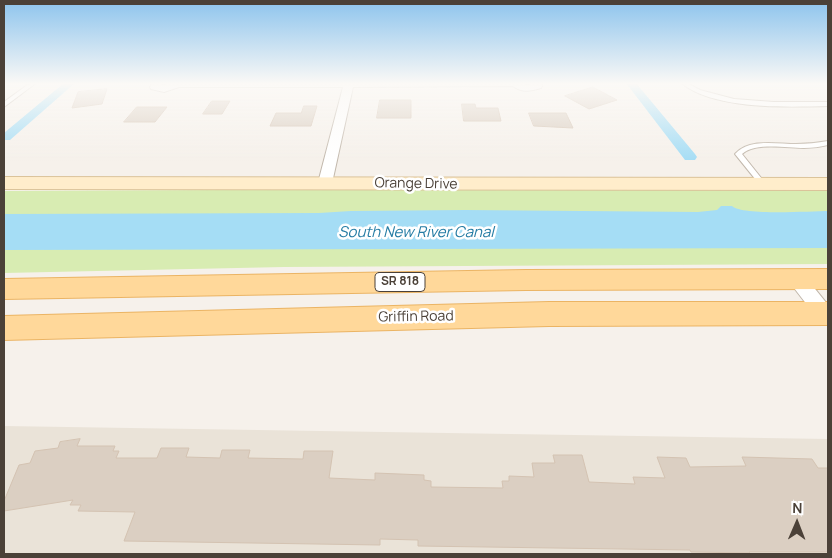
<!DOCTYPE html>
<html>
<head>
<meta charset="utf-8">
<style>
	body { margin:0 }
	#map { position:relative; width:832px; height:558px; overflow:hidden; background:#f6f1eb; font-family:Manrope,sans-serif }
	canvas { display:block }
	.frame { position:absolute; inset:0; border:5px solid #4b4138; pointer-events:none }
	.north { position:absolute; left:772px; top:498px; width:50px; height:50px; -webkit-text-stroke:4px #fff; paint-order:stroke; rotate:1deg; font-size:14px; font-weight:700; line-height:20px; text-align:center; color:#4b4138 }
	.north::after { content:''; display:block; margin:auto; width:18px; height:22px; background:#4b4138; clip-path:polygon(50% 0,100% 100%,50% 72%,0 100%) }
</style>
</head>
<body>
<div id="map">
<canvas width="832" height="558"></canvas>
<div class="frame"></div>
<div class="north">N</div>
</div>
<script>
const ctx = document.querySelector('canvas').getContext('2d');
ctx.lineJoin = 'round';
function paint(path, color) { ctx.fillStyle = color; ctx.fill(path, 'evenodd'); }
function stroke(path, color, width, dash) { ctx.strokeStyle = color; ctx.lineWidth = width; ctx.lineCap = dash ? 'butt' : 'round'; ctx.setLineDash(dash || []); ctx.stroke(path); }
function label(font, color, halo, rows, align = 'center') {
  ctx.font = font + ' Manrope,sans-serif'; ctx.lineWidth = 5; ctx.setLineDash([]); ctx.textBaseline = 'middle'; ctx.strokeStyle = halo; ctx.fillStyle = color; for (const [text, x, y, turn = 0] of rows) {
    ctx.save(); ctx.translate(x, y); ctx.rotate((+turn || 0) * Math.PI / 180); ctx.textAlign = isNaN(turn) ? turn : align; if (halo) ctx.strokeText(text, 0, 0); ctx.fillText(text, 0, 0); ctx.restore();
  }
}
paint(new Path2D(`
	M4,426L828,439V554H4Z`), '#eae3d8');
paint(new Path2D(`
	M828,187V264L284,267L4,273V191Z`), '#d8ecb2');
paint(new Path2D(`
	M721,206H732C743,216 811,211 828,211V248L4,250V214L319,213L351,211L465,210L698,212L717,210Z`), '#a5ddf5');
paint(new Path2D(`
	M64,83H75L10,140H4V133Z
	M626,83H636L695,154L697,157L695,160H685Z`), '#a5ddf5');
const building = new Path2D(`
	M593,87L617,100L589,109L565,96Z
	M107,89L102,104L72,108L78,92Z
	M380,100H411V118H377Z
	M212,101H230L222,114H203Z
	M462,104H475L476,108H498L501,121H464Z
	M304,106H317L311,126H270L276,113H301Z
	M137,107H167L155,122H124Z
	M529,113H566L573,128L534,126Z
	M80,439L77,446H115L113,451H119L116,458H157L161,448H189L186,457L220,458L222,450H250L248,458L303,459L304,451H333L329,478L375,480V473L424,475V480L431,481V487L503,488L502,481H509V476L534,477L532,463H555L553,455H582L589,482L635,484L633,477L665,478L657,457L686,458L690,467L746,466L742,457L812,459L818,468H828V552H749L750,553L691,552L690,550L418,546V540L380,539V545L124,541L135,512L78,511L81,505H70L73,500L4,511V501L19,465L30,463L35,451L58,448L60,442Z`);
paint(building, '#dbcfc2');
stroke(building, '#d4c3b2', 1);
const lane = new Path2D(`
	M30,83H36L4,107V102Z
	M681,83H687L700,90L734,99L774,102H828V106C786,107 715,110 681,83Z
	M828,141V145C820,147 813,148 804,148C787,148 755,142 742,154L766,184L762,186L760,185L735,154C749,138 777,144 796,144C807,144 817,143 828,141Z`);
const street = new Path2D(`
	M152,83H162L161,85L171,83H521L528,85L532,83H542V86L541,88C531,91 522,93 513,86L353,87L332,183L325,187L318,183L343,87H179L164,92L151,89L150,87Z
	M797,273L803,274L828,305V325L821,323L791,284L788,279L791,274Z`);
const secondary = new Path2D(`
	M4,177L828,178V190L4,189Z`);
const primary = new Path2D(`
	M828,269V289L526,290L4,299V279L526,270Z
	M549,302H828V325L549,326L4,340V316Z`);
stroke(lane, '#c2b8ac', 2);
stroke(street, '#c2b8ac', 2);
stroke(secondary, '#dbc39a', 2);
stroke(primary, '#ebb464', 2);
paint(lane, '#fff');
paint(street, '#fff');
paint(secondary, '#ffedcb');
paint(primary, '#ffd89a');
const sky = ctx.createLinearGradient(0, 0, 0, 161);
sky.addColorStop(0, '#8dc4ed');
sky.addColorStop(0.52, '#fbf9f6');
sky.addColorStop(1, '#fbf9f600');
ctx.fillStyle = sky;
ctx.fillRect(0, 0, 832, 161);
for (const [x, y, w] of [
	[400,282,50]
]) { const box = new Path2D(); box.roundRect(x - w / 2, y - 9.5, w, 19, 4); ctx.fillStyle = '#fff'; ctx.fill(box); stroke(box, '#4b4138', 1); }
label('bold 12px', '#4b4138', null, [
	["SR 818",400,282]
]);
label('14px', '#4b4138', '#fff', [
	["Orange Drive",416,184,1],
	["Griffin Road",416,317,-1]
]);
label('italic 15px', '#257ca4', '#fff', [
	["South New River Canal",416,233]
]);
</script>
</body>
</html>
